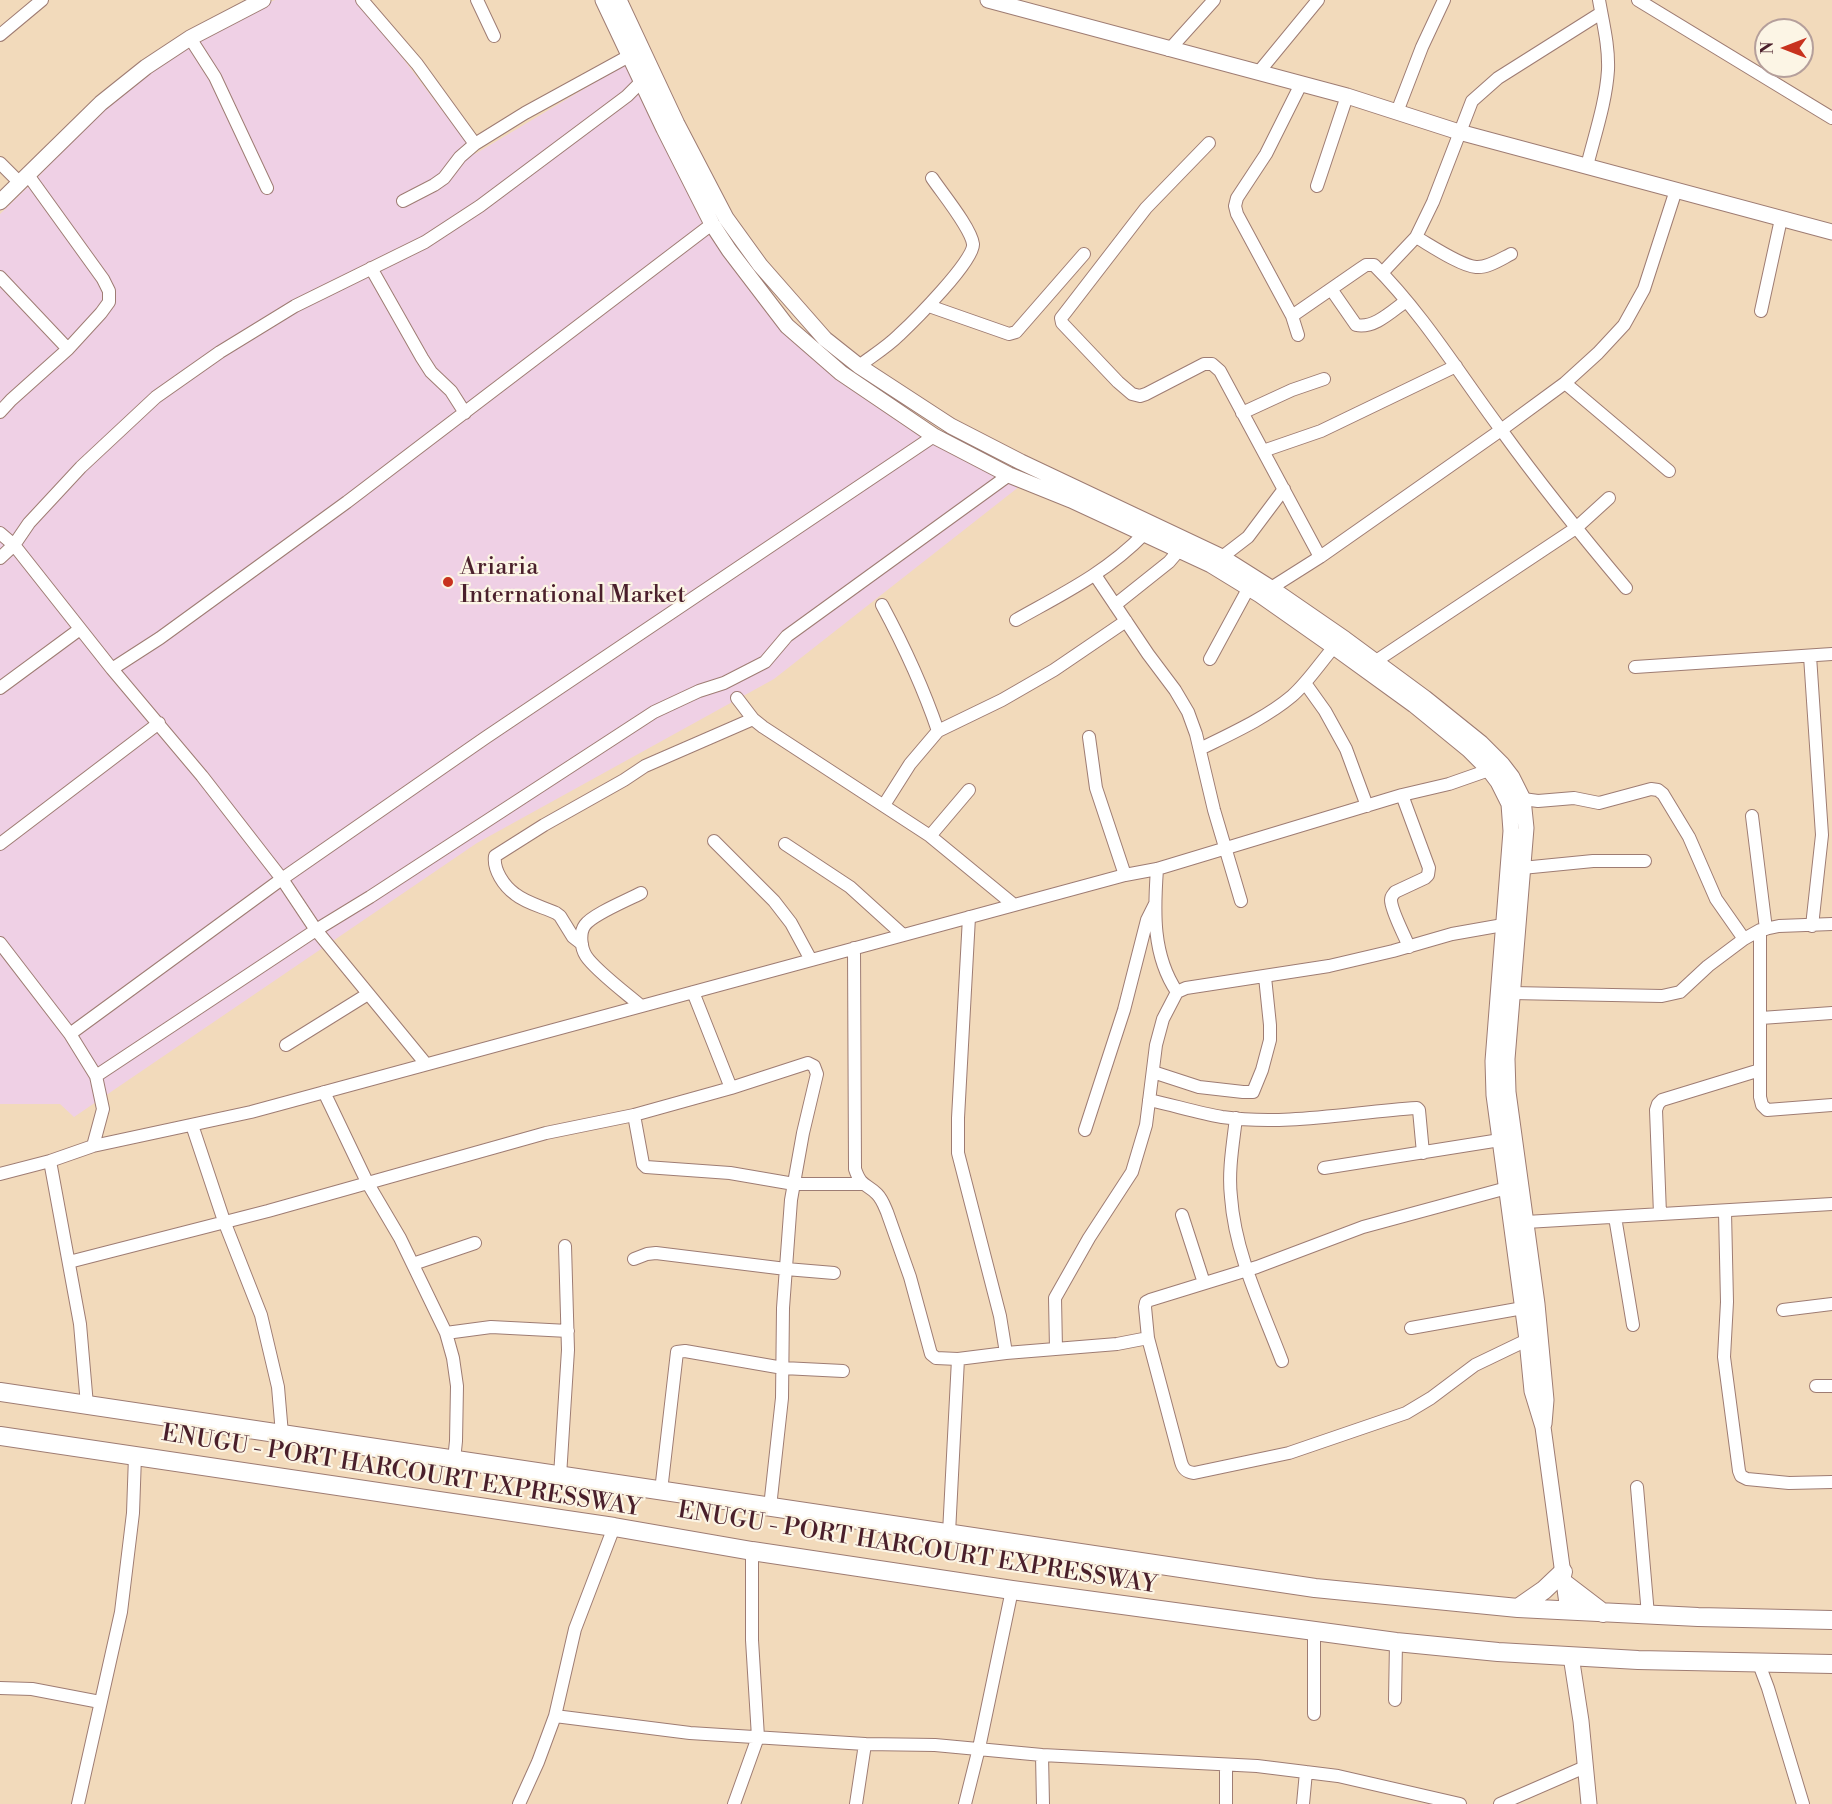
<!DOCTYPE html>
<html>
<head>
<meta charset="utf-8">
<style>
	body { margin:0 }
	#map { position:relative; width:1832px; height:1804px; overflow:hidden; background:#f2dabb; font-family:"Libre Bodoni",serif }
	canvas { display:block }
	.north { position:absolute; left:1754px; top:18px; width:60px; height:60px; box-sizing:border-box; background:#fcf5e5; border:2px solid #b59f9b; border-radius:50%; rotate:270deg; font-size:16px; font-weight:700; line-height:24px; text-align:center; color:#4a1f2b }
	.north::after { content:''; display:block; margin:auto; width:21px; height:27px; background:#c8321e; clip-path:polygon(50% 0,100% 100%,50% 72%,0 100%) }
</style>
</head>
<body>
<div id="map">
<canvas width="1832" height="1804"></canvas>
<div class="north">N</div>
</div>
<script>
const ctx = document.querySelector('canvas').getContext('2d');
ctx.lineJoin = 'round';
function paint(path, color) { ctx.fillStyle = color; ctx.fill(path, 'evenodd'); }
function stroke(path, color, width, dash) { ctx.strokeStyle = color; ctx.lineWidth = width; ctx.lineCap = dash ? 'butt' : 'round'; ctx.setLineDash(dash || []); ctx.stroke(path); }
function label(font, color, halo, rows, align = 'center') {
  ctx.font = font + ' "Libre Bodoni",serif'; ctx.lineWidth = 4.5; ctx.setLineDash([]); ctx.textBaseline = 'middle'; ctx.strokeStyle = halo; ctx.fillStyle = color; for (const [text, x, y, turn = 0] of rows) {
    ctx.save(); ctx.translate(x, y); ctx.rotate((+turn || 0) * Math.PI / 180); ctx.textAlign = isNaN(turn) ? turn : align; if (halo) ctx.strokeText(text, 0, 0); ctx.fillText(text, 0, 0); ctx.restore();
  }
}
paint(new Path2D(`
	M275,0H359L475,154L634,59L741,262L812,354L1020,486L774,679L477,843L74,1117L60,1104H0V214L35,180L132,78L226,19Z`), '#efd0e5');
const minor = new Path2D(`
	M362,0L417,64L475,144
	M477,0L494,36
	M1638,0L1832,118
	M0,35L42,0
	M190,38L215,77L267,188
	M1169,50L1214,0
	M1258,73L1318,0
	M1397,112L1422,47L1444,0
	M1209,143L1146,208L1065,313L1061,318L1062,323L1118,382L1132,394L1140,396L1146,394L1204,364H1212L1220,371L1320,557
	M0,163L20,183
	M1587,166C1595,134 1606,102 1608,70C1609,46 1603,23 1599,0
	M1317,186L1347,96
	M403,201L434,185L444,178L460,157L475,144L525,113L629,56
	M1416,237C1430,245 1461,266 1476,267C1488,268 1501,259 1511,254
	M371,268L422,358L431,372L451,391L465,413
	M1382,273L1416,237L1433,202L1472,101L1498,78L1601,13
	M0,277L68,349
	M1331,289L1356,325C1374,329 1392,311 1406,301
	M929,306L1009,334L1016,332L1084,254
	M1761,311L1781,219
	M1292,316L1360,269L1366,265H1374C1424,315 1460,375 1502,431C1541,485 1583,537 1626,588
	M1298,335L1292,316L1237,214L1235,206L1237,198L1266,154L1301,84
	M859,366C872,356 887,347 899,335C913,322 975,260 973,244C971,228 942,193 932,178
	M1565,383L1669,471
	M0,412L11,400L68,349L101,313L109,302V291L103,279L28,175
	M1242,413L1292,390L1324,379
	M1263,451L1321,431L1456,366
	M0,533L14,545L112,669L202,776L282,879L316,930L426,1064
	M1222,557L1248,537L1284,489
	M0,558L14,545L29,523L81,467L156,397L220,352L295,306L425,242L480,206L627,96L641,82
	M1095,575L1148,654L1175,690L1188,712L1196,734L1214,810L1241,901
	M1271,588L1320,557L1501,430L1565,383L1598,353L1624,325L1644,289L1676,190
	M882,605C904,646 923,687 938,731
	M1115,605L1169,562L1175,555L1172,547
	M1016,620C1062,594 1106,573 1144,534
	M1810,656L1822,835L1812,926
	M1210,659L1248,589
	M1376,661L1576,528L1609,498
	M1635,667L1832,654
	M112,669L160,638L347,502L712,224
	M1305,683L1325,711L1346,749L1367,806
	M0,688L80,629
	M737,698L753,719L763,727L930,836L1014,905
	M1089,737L1096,788L1125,875
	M1200,749C1230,734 1266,718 1292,696C1308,682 1320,663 1334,647
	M1402,795L1429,868L1428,875L1425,878L1395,892C1393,895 1391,896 1391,900C1391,911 1405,936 1409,947
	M1523,799L1538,801L1574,798L1599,803L1651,789L1658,790L1663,794L1689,837L1716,899L1744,939
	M884,805L910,764L938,731L1002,700L1054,670L1126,621
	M1752,816L1766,929
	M930,836L969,790
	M714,841L774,901L791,923L811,960
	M0,844L159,723
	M785,844L850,887L903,935
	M1522,868L1593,861H1645
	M1157,869C1154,911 1152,955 1177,992
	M969,917L958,1118V1153L1000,1316L1006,1353
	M1760,930V1097L1762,1105L1767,1110L1832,1105
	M0,943L70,1034L96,1076L103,1109L93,1146L50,1161L0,1174
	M582,944L573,937L560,916L556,913C543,907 526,903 515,894C504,886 493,870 495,856L544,825L624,780L645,766L753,719
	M854,948L855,1169C861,1187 866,1183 877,1194C882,1199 884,1205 887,1212L910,1277L931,1354L936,1358L958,1359L1006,1353L1117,1344L1148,1338
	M693,992L731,1088
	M1512,993L1662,996L1680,992L1708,966L1744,939L1760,930L1779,926L1832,924
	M641,1006C627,994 595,970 586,956C581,948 579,933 585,925C593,914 628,900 641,893
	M1761,1018L1832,1013
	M70,1034L279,881L485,738L934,436
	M286,1045L368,994
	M1153,1072L1199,1087L1243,1092H1253L1262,1070L1270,1040V1025L1265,977
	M96,1076L316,930L370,897L654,712L699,691L724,683L765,662L787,636L1009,475
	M324,1092L367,1182L400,1238L446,1333L453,1358L457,1386L456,1441L454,1460
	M1149,1100C1173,1105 1198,1113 1222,1117C1287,1126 1352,1112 1417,1108L1419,1110L1423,1153
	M634,1115L643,1164L646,1167L730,1173L794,1184H862
	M1236,1118C1233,1144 1228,1171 1231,1197C1235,1254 1262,1308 1282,1361
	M192,1125L224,1221L261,1315L278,1387L282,1434
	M1085,1130L1124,1010L1147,920L1155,904
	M93,1146L251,1112L1125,875L1157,869L1402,795L1449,784L1489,770
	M50,1161L80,1324L87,1405
	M1324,1168L1500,1140
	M1507,1188L1363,1227L1257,1267L1150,1300L1146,1302L1145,1307L1148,1338L1181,1462C1183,1469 1186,1472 1194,1473L1289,1453L1406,1413L1431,1398L1475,1365L1527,1340
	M1725,1212L1727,1302L1724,1357L1739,1471L1741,1476L1747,1479L1789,1483L1832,1482
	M1660,1214L1656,1110L1658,1104L1662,1100L1760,1070
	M1182,1215L1204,1283
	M1615,1217L1633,1325
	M1526,1222L1832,1204
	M634,1259L647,1254L656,1253L786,1269L834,1273
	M69,1262L268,1211L546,1133L634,1115L731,1088L808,1063L814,1066L817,1074L803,1133L791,1200L783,1308L782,1398L770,1507
	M413,1264L475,1243
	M1783,1310L1832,1304
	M1411,1328L1523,1308
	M446,1333L491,1327L568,1331
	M1056,1349L1055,1298L1089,1238L1132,1172L1146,1125L1156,1045L1163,1019L1177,992L1186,988L1329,966L1393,951L1452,934L1503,925
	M1816,1386H1832
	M560,1476L568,1350L565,1246
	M1637,1487L1648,1615
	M661,1491L677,1352L685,1351L783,1368L843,1371
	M949,1533L958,1359
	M1314,1631V1714
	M1759,1664L1768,1688L1803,1804
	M0,1688L32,1689L100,1702
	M1395,1700L1396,1642
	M555,1716L690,1733L865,1744L935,1745L1042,1755L1257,1766L1338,1776L1460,1804
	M1042,1755L1043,1804
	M78,1804L121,1612L133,1513L135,1456
	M519,1804L538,1762L555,1716L575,1629L614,1527
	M734,1804L758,1737L752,1640V1551
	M856,1804L865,1744
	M965,1804L979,1748L1012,1590
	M1226,1804V1765
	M1303,1804L1306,1772
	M1500,1804L1585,1767`);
const major = new Path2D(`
	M603,0L664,129L712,224L729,250L787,326L841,373L934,436L1009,475L1071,500L1211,565L1260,595L1334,647L1414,705L1469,750L1489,770L1498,782L1509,804L1511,831L1493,1061L1494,1095L1527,1340L1532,1391L1543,1427L1568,1611
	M619,0L677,124L726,218L760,265L825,339L859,366L951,426L1021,462L1222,557L1271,588L1345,639L1425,698L1481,743L1502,764L1512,777L1523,799L1526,828L1507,1059L1508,1092L1537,1304L1546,1400L1544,1424
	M988,0L1347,96L1459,132L1832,232
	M0,202L101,103L146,67L190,38L263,0
	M1571,1656L1581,1721L1589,1804`);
const highway = new Path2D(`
	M0,1392L1315,1588L1518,1608L1698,1617L1832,1620
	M0,1436L614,1527L752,1551L1012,1590L1396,1642L1498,1652L1638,1660L1832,1664
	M1565,1584L1603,1613
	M1518,1608L1544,1590L1563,1572`);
stroke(minor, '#9e7c73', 14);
stroke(major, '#9e7c73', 17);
stroke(highway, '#9e7c73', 20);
stroke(minor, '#fff', 12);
stroke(major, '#fff', 15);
stroke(highway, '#fff', 18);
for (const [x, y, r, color] of [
	[448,582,6,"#c8321e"]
]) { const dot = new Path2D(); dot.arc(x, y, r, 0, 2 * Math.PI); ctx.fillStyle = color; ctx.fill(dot); stroke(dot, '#fcf5e5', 2); }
label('24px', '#4a1f2b', '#fcf5e5', [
	["Ariaria",460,568],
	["International Market",460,596]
], 'left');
label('24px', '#4a1f2b', '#fcf5e5', [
	["ENUGU - PORT HARCOURT EXPRESSWAY",401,1472,9],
	["ENUGU - PORT HARCOURT EXPRESSWAY",917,1549,9]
]);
</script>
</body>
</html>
